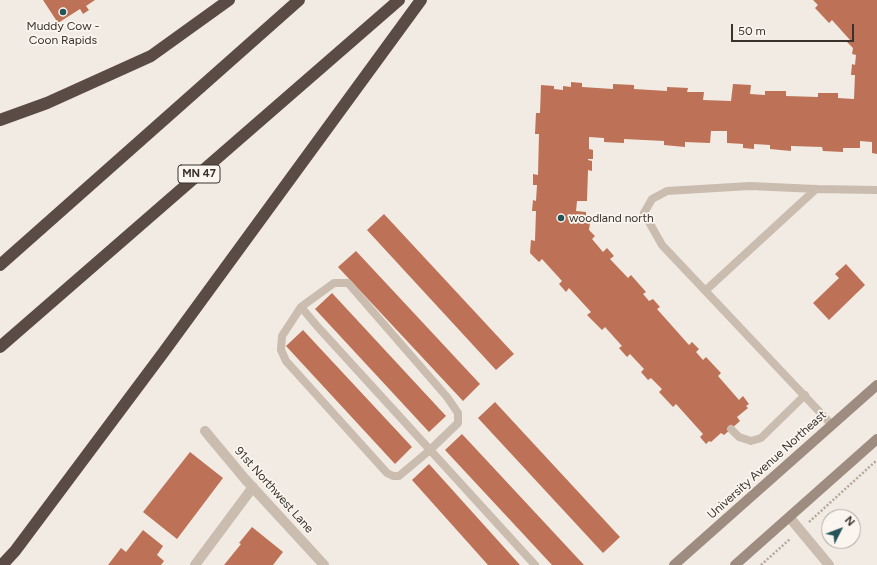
<!DOCTYPE html>
<html>
<head>
<meta charset="utf-8">
<style>
	body { margin:0 }
	#map { position:relative; width:877px; height:565px; overflow:hidden; background:#f2ebe3; font-family:Figtree,sans-serif }
	canvas { display:block }
	.north { position:absolute; left:821px; top:509px; width:40px; height:40px; box-sizing:border-box; background:#faf5ef; border:1px solid #ada7a1; border-radius:50%; rotate:48deg; font-size:11px; font-weight:700; line-height:16px; text-align:center; color:#3a312c }
	.north::after { content:''; display:block; margin:auto; width:14px; height:18px; background:#245459; clip-path:polygon(50% 0,100% 100%,50% 72%,0 100%) }
	.scale { position:absolute; left:731px; top:24px; width:123px; height:18px; box-sizing:border-box; border:2px solid #3a312c; border-top:0; padding-left:5px; font-size:12px; line-height:14px; white-space:nowrap; color:#3a312c; -webkit-text-stroke:3px #faf5ef; paint-order:stroke }
</style>
</head>
<body>
<div id="map">
<canvas width="877" height="565"></canvas>
<div class="north">N</div>
<div class="scale">50 m</div>
</div>
<script>
const ctx = document.querySelector('canvas').getContext('2d');
ctx.lineJoin = 'round';
function paint(path, color) { ctx.fillStyle = color; ctx.fill(path, 'evenodd'); }
function stroke(path, color, width, dash) { ctx.strokeStyle = color; ctx.lineWidth = width; ctx.lineCap = dash ? 'butt' : 'round'; ctx.setLineDash(dash || []); ctx.stroke(path); }
function label(font, color, halo, rows, align = 'center') {
  ctx.font = font + ' Figtree,sans-serif'; ctx.lineWidth = 3.5; ctx.setLineDash([]); ctx.textBaseline = 'middle'; ctx.strokeStyle = halo; ctx.fillStyle = color; for (const [text, x, y, turn = 0] of rows) {
    ctx.save(); ctx.translate(x, y); ctx.rotate((+turn || 0) * Math.PI / 180); ctx.textAlign = isNaN(turn) ? turn : align; if (halo) ctx.strokeText(text, 0, 0); ctx.fillText(text, 0, 0); ctx.restore();
  }
}
paint(new Path2D(`
	M43,0H95L86,6L89,10L83,14L80,9L58,23Z
	M813,0H877V154L872,153V142L860,141V148H843V152L823,151L822,147L791,146V151L770,149V145L754,144V149L743,148V144L727,143V131H711L710,143L685,142V147L664,145V141L624,139V143L604,142V138L589,137V149L593,150V159H588V160L592,161V171L588,170L587,201H577L576,211L586,212V223H590L589,230L595,236L592,239L603,252L607,248L614,256L610,259L628,278L631,275L646,292L643,294L649,301L653,299L660,307L657,309L689,345L692,342L699,349L696,352L703,360L706,357L721,373L718,376L739,400L743,396L749,404L746,406L748,408L737,417L740,421L731,429L724,435L721,433L711,442L709,441L706,444L700,437L703,434L676,404L673,407L659,392L662,389L651,378L648,380L641,372L644,369L630,354L627,357L619,348L622,346L605,327L602,330L587,315L591,312L569,288L566,292L559,284L562,281L542,259L539,262L530,253L531,240L535,241L536,211H532L533,200L536,201L537,185H533V174L538,175L539,134H535L536,113H540L541,85L554,86V89L563,90V86L571,87V82L582,83V87L613,89V84L634,85V89L667,91V87L688,88L687,92H704L703,100L731,101L733,84L751,85L750,94L765,95V91H786V96L818,97V93H838V98L854,99L855,75H851L852,64L855,65L856,55L852,54L853,48L847,42L850,40L832,20L829,23L815,8L818,5Z
	M384,214L514,354L496,370L367,230Z
	M356,251L480,384L463,401L338,267Z
	M846,264L865,285L829,320L813,303L839,278L835,274Z
	M332,293L446,416L429,432L315,309Z
	M303,330L412,447L395,464L286,346Z
	M495,402L620,537L603,553L478,418Z
	M462,434L584,565H552L445,450Z
	M190,452L223,478L177,539L143,512Z
	M429,464L520,565H488L412,480Z
	M252,527L283,552L273,565H224L241,544L239,543Z
	M143,530L163,546L157,555L164,561L161,565H108L121,548L126,552Z`), '#bd7156');
stroke(new Path2D(`
	M809,522L877,460
	M761,565L790,539`), '#b6a699', 2.5, [2, 2]);
stroke(new Path2D(`
	M334,283H348L447,397L458,413V423L430,450L399,476H393L387,473L286,361L281,350L282,336L301,307Z
	M706,290L816,189
	M301,307L317,326L535,565
	M832,425L662,245L644,213L652,199L667,191L750,186L816,189L877,190
	M731,429L739,437L751,441L761,438L805,395`), '#cabcaf', 8);
stroke(new Path2D(`
	M205,431L245,479L324,565
	M790,518L829,565
	M195,565L253,487`), '#cabcaf', 10);
stroke(new Path2D(`
	M674,565L877,385
	M735,565L877,439`), '#9e8c80', 10);
stroke(new Path2D(`
	M0,120L47,103L151,56L229,0
	M0,265L299,0
	M0,347L399,0
	M2,565L15,551L163,353L421,0`), '#5a4b44', 12);
for (const [x, y, r, color] of [
	[63,12,4,"#245459"],
	[561,218,4,"#245459"]
]) { const dot = new Path2D(); dot.arc(x, y, r, 0, 2 * Math.PI); ctx.fillStyle = color; ctx.fill(dot); stroke(dot, '#faf5ef', 1.5); }
for (const [x, y, w] of [
	[199,174,42]
]) { const box = new Path2D(); box.roundRect(x - w / 2, y - 9, w, 18, 3); ctx.fillStyle = '#faf5ef'; ctx.fill(box); stroke(box, '#3a312c', 1); }
label('bold 11px', '#3a312c', null, [
	["MN 47",199,174]
]);
label('12px', '#3a312c', '#faf5ef', [
	["Muddy Cow -",63,26],
	["Coon Rapids",63,40],
	["woodland north",569,218,"left"]
]);
label('12px', '#3a312c', '#faf5ef', [
	["University Avenue Northeast",767,465,-42],
	["91st Northwest Lane",274,490,48]
]);
</script>
</body>
</html>
